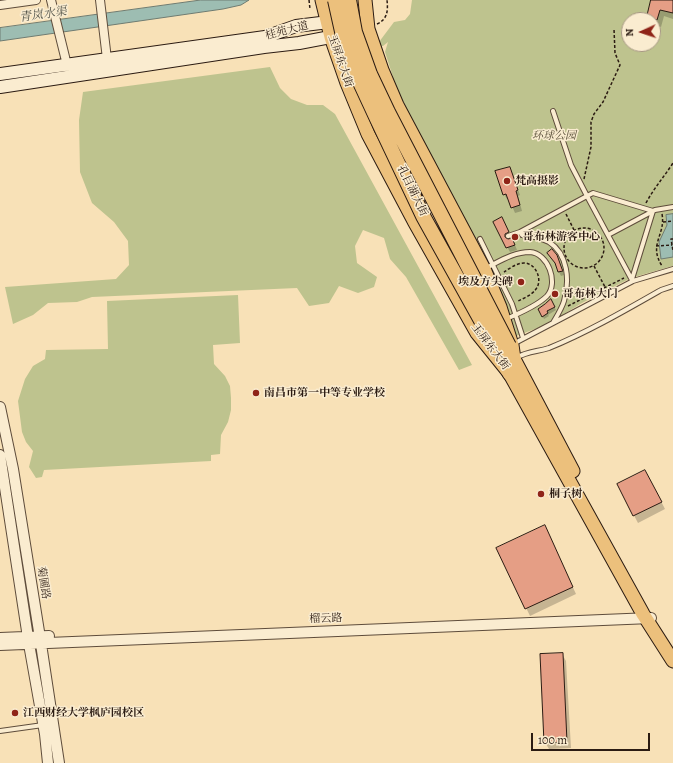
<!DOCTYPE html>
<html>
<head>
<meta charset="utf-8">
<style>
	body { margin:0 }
	#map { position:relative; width:673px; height:763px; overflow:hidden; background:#f8e1b7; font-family:Alegreya,serif }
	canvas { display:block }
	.north { position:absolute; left:621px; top:12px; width:40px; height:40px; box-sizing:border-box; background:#faecd0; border:1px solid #a79884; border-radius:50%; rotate:267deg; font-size:11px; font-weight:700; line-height:16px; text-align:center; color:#2b1b12 }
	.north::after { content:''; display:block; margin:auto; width:14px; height:18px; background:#8f2418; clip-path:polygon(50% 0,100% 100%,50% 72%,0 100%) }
	.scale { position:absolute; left:531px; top:733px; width:119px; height:18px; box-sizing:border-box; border:2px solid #2b1b12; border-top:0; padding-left:5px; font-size:12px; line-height:14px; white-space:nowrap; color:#2b1b12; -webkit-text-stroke:3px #faecd0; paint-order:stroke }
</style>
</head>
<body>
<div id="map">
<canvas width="673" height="763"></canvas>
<div class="north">N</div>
<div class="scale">100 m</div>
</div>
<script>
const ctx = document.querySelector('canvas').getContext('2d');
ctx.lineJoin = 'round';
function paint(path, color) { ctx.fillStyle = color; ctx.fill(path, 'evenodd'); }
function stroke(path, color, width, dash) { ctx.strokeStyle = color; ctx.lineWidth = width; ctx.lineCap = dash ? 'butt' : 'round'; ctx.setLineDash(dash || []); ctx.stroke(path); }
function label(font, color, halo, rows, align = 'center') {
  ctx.font = font + ' Alegreya,"Noto Serif SC",serif'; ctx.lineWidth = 3; ctx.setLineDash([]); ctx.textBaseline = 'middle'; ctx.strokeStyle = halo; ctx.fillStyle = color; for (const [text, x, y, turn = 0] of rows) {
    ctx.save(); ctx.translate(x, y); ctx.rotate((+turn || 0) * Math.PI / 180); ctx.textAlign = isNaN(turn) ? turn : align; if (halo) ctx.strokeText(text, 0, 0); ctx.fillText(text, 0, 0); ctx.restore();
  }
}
paint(new Path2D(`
	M412,0H673V266L631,278L582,303L546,325L516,336L392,83L393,77L385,52L388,42L383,46H376L394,22L405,20L410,14ZM629,20H653V44H629Z
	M270,67L280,88L291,99L307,105H323L335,114L472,365L459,370L406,277L390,259L384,238L363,230L355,246L357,263L377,277L374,287L358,293L339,286L329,303L309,306L297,288L92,297L77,302L48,303L33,315L13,324L5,287L116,279L129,265L128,241L114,222L92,203L80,172L79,120L83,92Z
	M238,295L240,343L213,345L214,364L225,376L230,386L231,398V410L228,422L221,435L220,454L211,455V461L44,470L42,477L36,478L29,467L33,451L26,442L22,432L18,401L25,379L33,366L45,359L46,350L108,349L107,301Z`), '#bec38e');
const water = new Path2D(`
	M201,0H249L241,5L223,9L0,41V28Z
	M673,214V257L661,259L659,242L667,225L666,215Z`);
paint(water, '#9dbdb2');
stroke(water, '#6f7c72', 1);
paint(new Path2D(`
	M652,0H673V19L664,16L661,27L653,24V20H649L648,17Z
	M510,168L520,195L518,196L522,211L515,213L509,199H507L504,194Z
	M494,222L504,223L511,237L506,240L515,245L517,250L510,252Z
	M552,251L562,268L564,275L561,276L559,272Z
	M551,301L556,310L548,315L549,316L544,319L539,309Z
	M649,478L665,509L638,523L618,485Z
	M548,534L576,594L530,616L498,549Z
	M562,654L566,661L571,748L549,749L545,742Z`), '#0003');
const building = new Path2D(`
	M651,0H673V13L660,10L657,20L647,17Z
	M510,167L518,190L516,191L520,205L511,208L506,194L503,195L495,171Z
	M502,217L509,232L505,234V237L508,239L512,238L515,245L506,248L493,222Z
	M552,249L557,255L562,269L563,271L558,272L555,263L547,253Z
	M551,299L555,307L547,311L548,313L542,317L538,309L545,304Z
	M645,470L662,502L633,516L617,484Z
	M545,525L573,587L525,609L496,548Z
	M563,653L567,742L544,743L540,654Z`);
paint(building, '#e59e85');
stroke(building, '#2b1b12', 1);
const service = new Path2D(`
	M553,111L571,165L587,196L593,193L653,211L632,279
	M520,232L522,235C531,236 541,238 549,242C568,254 570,281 564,301C562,308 557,316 553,323
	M608,235L655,210L673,207
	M508,236L520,232L587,196L632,280
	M480,239L512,304L523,338
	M486,268C500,261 514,252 530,252C548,253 559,283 547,296C538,305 518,314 506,319
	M513,344L633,281L673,269
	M516,358C528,351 537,352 549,348C586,333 626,310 661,290L673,286
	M0,731L43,725`);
const minor = new Path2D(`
	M51,0L67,65
	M100,0L107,59
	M0,5L36,0`);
const tertiary = new Path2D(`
	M0,407L13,469L41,644L59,763
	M0,455L29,644L45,734L48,763
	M0,638L49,636
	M0,645L651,618`);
const secondary = new Path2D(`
	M0,74L265,37L296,26L337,21
	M0,87L264,47L299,43L341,35`);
const primary = new Path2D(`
	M322,0L331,37L347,83L368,134L414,221L477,333L510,374L643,614L673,661
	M365,0L368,29L382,70L397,105L484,269L500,307L512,345L514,359L573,471`);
const trunk = new Path2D(`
	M509,346L514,359
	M498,351L510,374`);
stroke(service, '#5e4c3b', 6);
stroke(minor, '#5e4c3b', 10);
stroke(tertiary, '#5e4c3b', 12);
stroke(secondary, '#2b1b12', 14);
stroke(primary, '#2b1b12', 15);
stroke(trunk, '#2b1b12', 16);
stroke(new Path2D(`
	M309,0L310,9
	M377,24C388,19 388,10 387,0
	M584,179L591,147V122L594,114L603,102L620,65L615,53L614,29
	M646,203C654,188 664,177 673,163
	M566,214L574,230
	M662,214C666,235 648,244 662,266
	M663,222L673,221
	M564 248a20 20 0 1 1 40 0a20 20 0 1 1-40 0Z
	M673,239H671L673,251
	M656,246L672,245
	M594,266L605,287
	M504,272C509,269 516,263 524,263C536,263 543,280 536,289C532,295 524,298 518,301
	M568,306L624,278`), '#2b1b12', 1.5, [3, 2]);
stroke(service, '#faecd0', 4);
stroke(minor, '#faecd0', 8);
stroke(tertiary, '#faecd0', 10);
stroke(secondary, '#faecd0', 12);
stroke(primary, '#ecc07c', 13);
stroke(trunk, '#ecc07c', 14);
const trunkBridge = new Path2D(`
	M335,0L343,36L358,78L377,119L423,216L498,351
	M349,0L355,32L370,74L388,112L509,346`);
stroke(trunkBridge, '#2b1b12', 16, []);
stroke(trunkBridge, '#ecc07c', 14);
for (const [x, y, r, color] of [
	[507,181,4,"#8f2418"],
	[515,237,4,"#8f2418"],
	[521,282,4,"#8f2418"],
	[555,294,4,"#8f2418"],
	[256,393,4,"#8f2418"],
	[541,494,4,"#8f2418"],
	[15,713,4,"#8f2418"]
]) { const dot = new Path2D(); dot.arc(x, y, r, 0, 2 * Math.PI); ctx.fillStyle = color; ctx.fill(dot); stroke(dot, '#faecd0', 1.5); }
label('11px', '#2b1b12', '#faecd0', [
	["桂苑大道",287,31,-14],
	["玉屏东大街",340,61,71],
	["孔目湖大街",412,191,64],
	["玉屏东大街",490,347,53],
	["菊圃路",43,583,81],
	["榴云路",326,619,-2]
]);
label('italic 11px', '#574d37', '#faecd0', [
	["环球公园",554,136]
]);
label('bold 11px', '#2b1b12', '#faecd0', [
	["梵高摄影",515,181],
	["哥布林游客中心",523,237],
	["埃及方尖碑",513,282,"right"],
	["哥布林大门",563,294],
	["南昌市第一中等专业学校",264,393],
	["桐子树",549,494],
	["江西财经大学枫庐园校区",23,713]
], 'left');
label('italic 12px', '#53544a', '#faecd0', [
	["青岚水渠",43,15,-8]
]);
</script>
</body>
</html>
